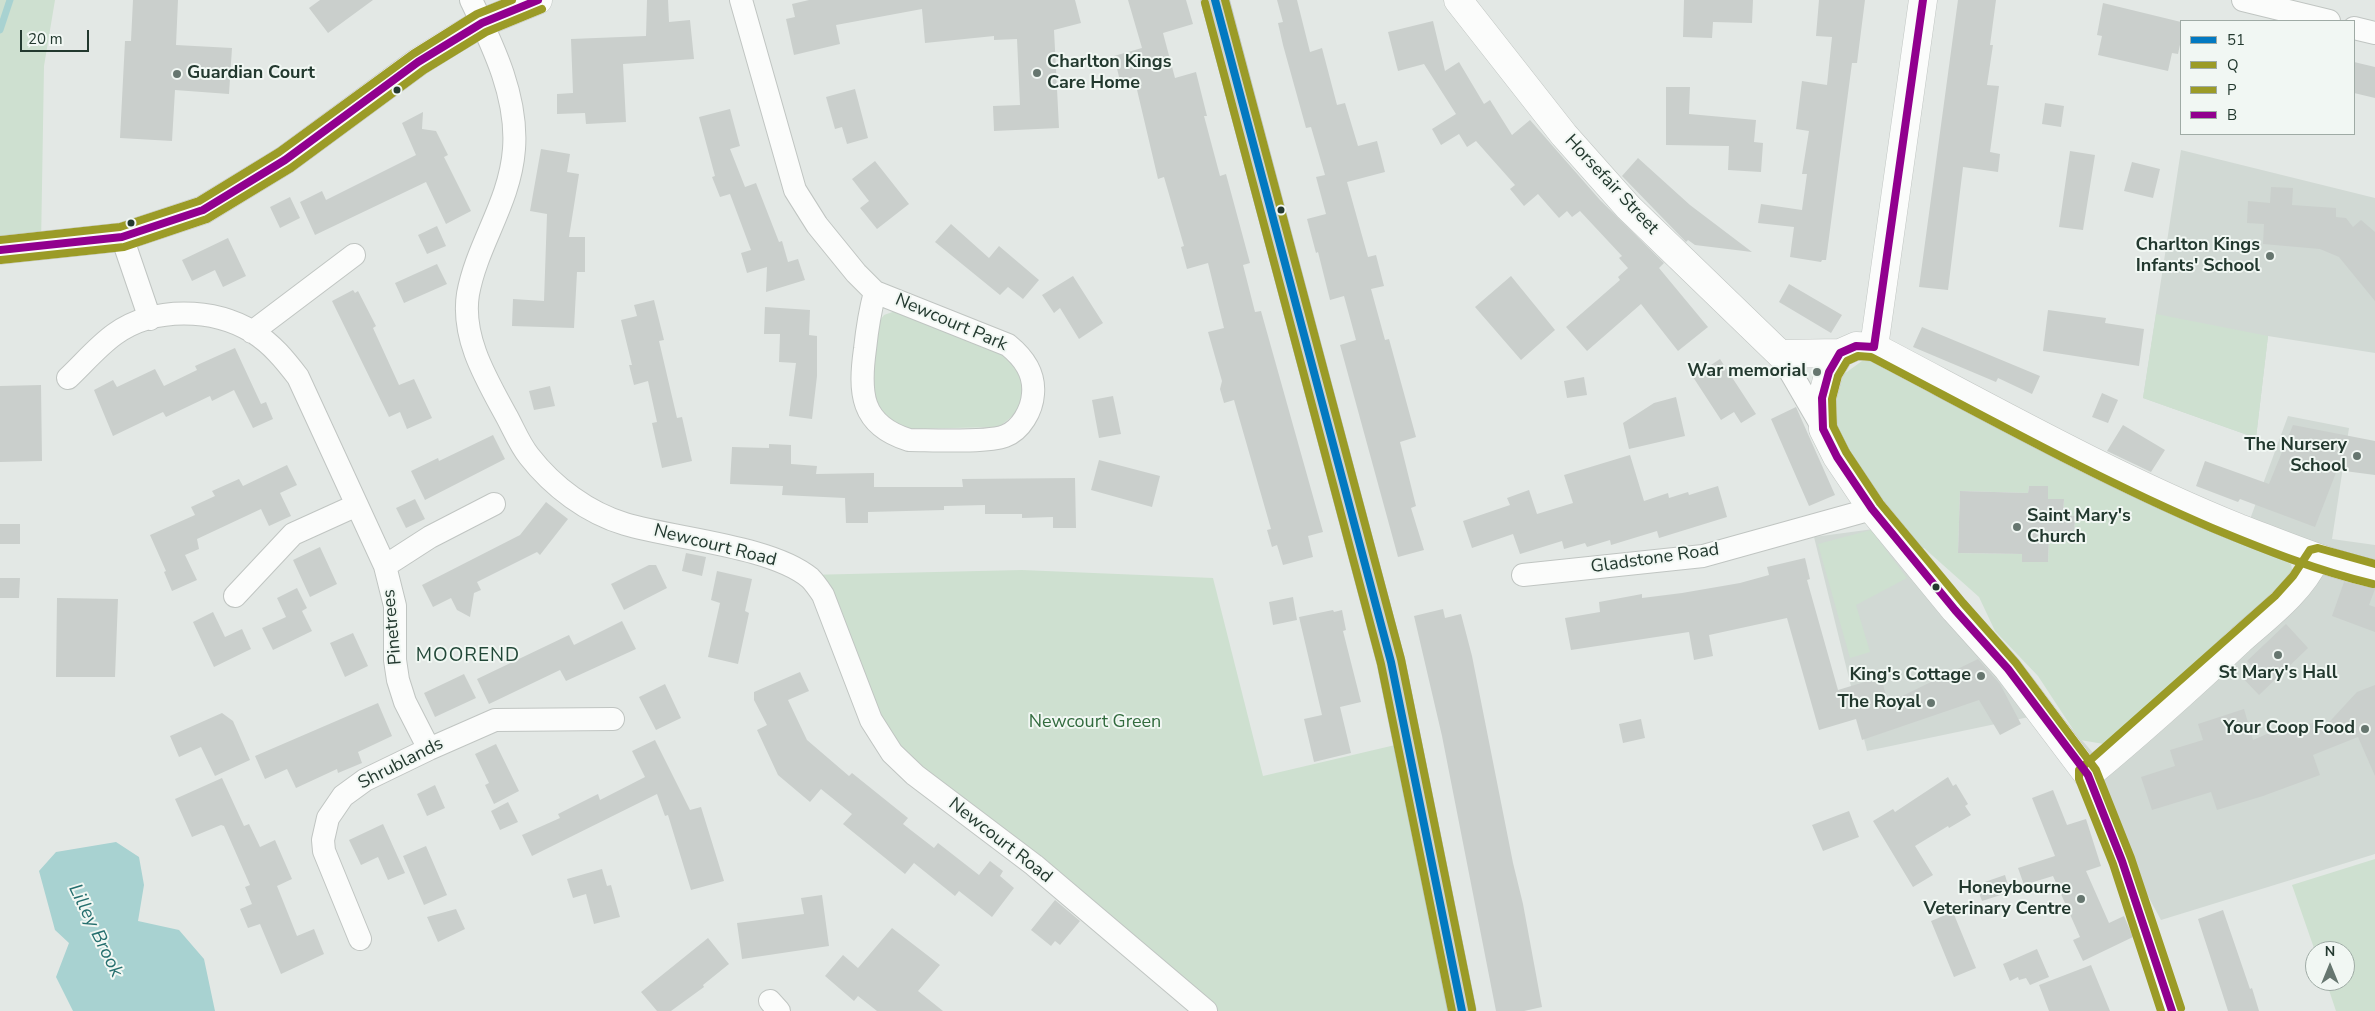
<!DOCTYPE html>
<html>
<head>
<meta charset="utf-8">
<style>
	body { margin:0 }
	#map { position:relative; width:2375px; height:1011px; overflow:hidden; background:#e3e8e5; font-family:"Nunito Sans",sans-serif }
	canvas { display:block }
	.legend { position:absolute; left:2180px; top:20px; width:175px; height:115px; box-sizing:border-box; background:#f1f7f3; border:1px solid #9faba5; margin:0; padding:6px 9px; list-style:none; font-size:15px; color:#23392f }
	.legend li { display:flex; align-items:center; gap:10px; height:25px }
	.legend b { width:25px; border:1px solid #9faba5 }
	.north { position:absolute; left:2305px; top:941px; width:50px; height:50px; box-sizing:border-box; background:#f1f7f3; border:1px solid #9faba5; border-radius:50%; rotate:0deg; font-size:14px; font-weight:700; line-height:20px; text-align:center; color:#23392f }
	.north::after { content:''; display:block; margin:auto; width:18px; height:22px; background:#66766f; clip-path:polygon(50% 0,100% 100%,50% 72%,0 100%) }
	.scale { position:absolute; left:20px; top:30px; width:69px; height:22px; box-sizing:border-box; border:2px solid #23392f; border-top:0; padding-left:6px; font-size:15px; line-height:18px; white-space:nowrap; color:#23392f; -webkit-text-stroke:4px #f1f7f3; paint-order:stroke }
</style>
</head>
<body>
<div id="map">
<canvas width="2375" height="1011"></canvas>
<ul class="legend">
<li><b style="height:6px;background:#0279c1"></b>51</li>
<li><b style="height:6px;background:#9b9b27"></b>Q</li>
<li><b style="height:6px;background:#9b9b27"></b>P</li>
<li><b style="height:6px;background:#91008e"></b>B</li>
</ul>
<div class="north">N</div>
<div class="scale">20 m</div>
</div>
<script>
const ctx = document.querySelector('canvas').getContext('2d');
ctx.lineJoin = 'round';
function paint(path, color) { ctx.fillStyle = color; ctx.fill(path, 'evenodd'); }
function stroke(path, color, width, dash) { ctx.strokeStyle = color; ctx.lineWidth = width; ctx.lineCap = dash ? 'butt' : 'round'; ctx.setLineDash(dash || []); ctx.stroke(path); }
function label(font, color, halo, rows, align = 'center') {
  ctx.font = font + ' "Nunito Sans",sans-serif'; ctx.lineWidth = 4; ctx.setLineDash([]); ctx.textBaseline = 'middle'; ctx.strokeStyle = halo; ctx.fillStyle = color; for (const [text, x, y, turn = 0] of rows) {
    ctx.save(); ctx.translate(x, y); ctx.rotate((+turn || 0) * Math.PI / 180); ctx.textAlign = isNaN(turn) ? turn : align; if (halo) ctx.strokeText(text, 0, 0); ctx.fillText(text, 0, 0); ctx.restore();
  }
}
paint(new Path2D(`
	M2181,150L2375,198V353L2268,336L2256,438L2143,398Z
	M2288,416L2349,428L2332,539L2375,545V854L2161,920L2048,713L1867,751L1814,537L1896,526L2094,754L2316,573L2249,522Z`), '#d1d9d4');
paint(new Path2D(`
	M0,0H55L44,66L41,246L0,250Z
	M898,310L1000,350L1021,372L1024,392L1016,413L999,427L905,429L894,425L872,401L874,328L884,315Z
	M2156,314L2268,336L2256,438L2143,398Z
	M1869,356L2188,515L2291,564L2293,575L2143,714L2104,744L2080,740L2038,676L1995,631L1979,597L1924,548L1922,549L1859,470L1833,430L1834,398L1844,374ZM2029,486H2048V499H2064L2063,515L2075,516L2074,539L2049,538L2048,562H2023L2022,554L1958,553L1960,491L2028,493Z
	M1871,530L1907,578L1856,605L1870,652L1850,658L1818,544Z
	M1022,570L1213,578L1263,776L1408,742L1462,1011H1206L892,753L806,575Z
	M2375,859V1011H2336L2326,981H2345V951H2315L2292,885Z`), '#cee0d0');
paint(new Path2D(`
	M116,842L139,857L144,885L138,921L179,930L204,959L215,1011H73L56,977L69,943L55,930L39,871L56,852Z`), '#a8d2d1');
stroke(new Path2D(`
	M0,30L10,0`), '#a8d2d1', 7);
paint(new Path2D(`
	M133,0H178L176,45L232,48L229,94L175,90L172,141L120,138L125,41H131Z
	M320,0H373L328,33L309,8Z
	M647,0H668L669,22L690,20L694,59L623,64L626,122L586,124L585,113L557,114V94L573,93L571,39L646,36Z
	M809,0H1075L1081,23L1054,30L1059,128L994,131L993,106L1020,105L1017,39L994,40V36L925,43L922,9L836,25L840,44L794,55L786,19L795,17L792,4Z
	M1128,0H1186L1193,24L1163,33L1175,78L1196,72L1207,116H1204L1220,176L1226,174L1250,263L1243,265L1255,312L1261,311L1323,532L1308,536L1313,557L1283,565L1277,545L1272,547L1267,530L1271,529L1234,400L1224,403L1220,389L1222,381L1208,332L1224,328L1208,263L1187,269L1181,247L1184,246L1164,177L1158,179L1134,77L1120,81L1114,56L1142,48Z
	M1277,0H1297L1310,52L1322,48L1337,105L1345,103L1358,146L1377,141L1385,172L1347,182L1368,257L1376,255L1384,286L1371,289L1385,340L1389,339L1416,437L1400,442L1416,506L1411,508L1424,550L1398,557L1340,345L1356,340L1344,296L1330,300L1318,252L1316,253L1307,219L1326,214L1316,177L1325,175L1311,127L1306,128L1283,45L1278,23L1283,22Z
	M1684,0H1753L1752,23L1713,22L1712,38L1683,37Z
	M1819,0H1865L1857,63H1852L1826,260H1822L1821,262L1790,257L1794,227L1758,223L1761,204L1802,210L1807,174H1802L1809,131L1796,129L1802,81L1827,85L1832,37L1816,36Z
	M1958,0H1996L1990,45H1993L1987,85L1999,86L1990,152L2000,154L1998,172L1963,167L1948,290L1919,287Z
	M2103,3L2181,22V40L2178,54L2172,53L2168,71L2098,55L2102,36L2097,35Z
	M1433,21L1445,71L1459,62L1484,104L1490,100L1512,135L1530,120L1600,200L1664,263L1659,268L1708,327L1678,351L1641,304L1587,351L1566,327L1620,280L1618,277L1628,268L1619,258L1622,256L1580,211L1572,217L1567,211L1559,218L1538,194L1524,206L1510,189L1515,185L1476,141L1467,147L1459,134L1441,145L1432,129L1456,114L1424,64L1398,71L1388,32Z
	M2354,62L2375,67V98L2354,93Z
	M1666,87H1690L1689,114L1756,120L1754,142L1763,143L1761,172L1728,170L1729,146L1666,145Z
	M855,89L868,138L847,144L842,127L835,129L826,97Z
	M2045,103L2064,106L2061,127L2042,124Z
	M730,109L740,146L730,149L745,187L756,183L779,242L782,241L788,262L798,259L805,280L766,292L767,267L747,273L741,253L751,250L730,194L720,197L712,177L715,176L699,117Z
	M423,112L422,129L436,131L448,155L444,157L471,211L446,224L426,182L315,235L300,202L322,191L326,200L416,155L402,123Z
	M541,149L570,154L567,172L579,174L569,237H585V272H577L574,328L512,326L513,299L544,301L547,214L530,211Z
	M2070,151L2095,155L2083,230L2059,227Z
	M1638,158L1690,205L1752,252L1695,245L1688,240L1686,242L1622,176Z
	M875,161L909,204L877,229L860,208L869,201L852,179Z
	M2132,162L2160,169L2153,198L2124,191Z
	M2271,187L2293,188L2292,205L2336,208V217L2346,218L2353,227L2361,220L2375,232V301L2339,257L2320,249L2263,244L2264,224L2247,223L2248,201L2270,203Z
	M290,197L300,218L280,228L270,207Z
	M951,224L989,258L999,246L1039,280L1023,299L1008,287L1000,295L935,242Z
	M437,226L446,246L427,254L418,235Z
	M228,238L246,276L223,287L215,270L192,281L182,260Z
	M437,264L447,284L404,303L395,283Z
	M1073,276L1103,323L1079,339L1060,308L1054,313L1042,295Z
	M1511,276L1555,330L1521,360L1475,307Z
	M1789,284L1842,315L1831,333L1779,302Z
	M353,290L355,293L358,291L376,326L373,328L399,385L414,379L432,418L407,429L400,412L389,417L332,301Z
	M654,300L664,340L659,341L677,418L682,417L692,461L662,468L652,423L657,422L648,381L634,385L629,365H632L621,320L637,316L634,305Z
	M765,307L810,310L809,335L817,336V376L812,419L789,416L796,363L779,362L780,334H764Z
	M2048,310L2106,318L2105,323L2144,329L2139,366L2043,351Z
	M1922,327L2040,376L2032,394L1998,378L1996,382L1913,347Z
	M235,348L261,404L266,402L273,419L253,428L234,390L212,401L210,396L166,417L163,412L113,436L94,390L113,380L117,387L155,369L164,386L197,370L195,366Z
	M1720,359L1756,414L1741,423L1734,412L1721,420L1693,377Z
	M1584,377L1587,395L1567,398L1564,381Z
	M41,385L42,461L0,462V386Z
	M550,386L555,406L534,410L529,391Z
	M2102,393L2118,400L2108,423L2092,417Z
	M1113,396L1121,434L1099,438L1092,400Z
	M1676,397L1685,436L1629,449L1623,423L1654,403Z
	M1796,407L1835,495L1809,506L1771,419Z
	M2123,425L2165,450L2151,472L2107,451Z
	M2293,425L2375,441V475L2337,470L2315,527L2240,499L2238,502L2196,486L2205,461L2269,484Z
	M493,435L505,459L425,500L411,471L438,458L439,461Z
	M769,444L791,445V464L817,466L816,474L874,473V487H963L962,479L1075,478L1076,528H1053V517L1022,518V514H985V505L944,506V510L868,512V523H846L845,498L782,495L783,486L730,484L732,447L769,448Z
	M1630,455L1644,501L1668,493L1669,498L1688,492L1689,495L1718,486L1727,517L1659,538L1657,531L1611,545L1610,540L1587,547L1585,543L1564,549L1562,541L1520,554L1513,534L1472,548L1463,521L1510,505L1507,498L1529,490L1537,514L1573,503L1564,475Z
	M1099,460L1160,476L1152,507L1091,490Z
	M287,465L297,485L280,493L291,516L269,526L261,509L197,539L199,549L185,555L197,580L172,591L164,572L166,571L150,535L195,515L191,507L215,496L212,491L239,479L243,486Z
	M2029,486H2048V499H2064L2063,515L2075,516L2074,539L2049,538L2048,562H2022V554L1958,553L1960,491L2028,493Z
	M415,499L425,519L406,528L396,508Z
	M546,502L568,519L540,555L537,552L477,582L481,590L474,593L470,617L457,610L451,598L433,607L422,585L520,535Z
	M0,524H20V544H0Z
	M320,547L337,584L310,597L293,560Z
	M686,553L706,557L702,576L682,571Z
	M1805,558L1810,579L1807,580L1838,690L1881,677L1888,703L1978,659L2000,684L2021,724L2000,735L1979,700L1862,740L1856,719L1819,730L1787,618L1709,635L1713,656L1694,660L1689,632L1571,650L1565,618L1600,612L1599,602L1642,594V598L1682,593L1740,583L1769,575L1767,567Z
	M649,565H656L667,588L624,610L611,584Z
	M717,571L752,579L745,611L749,613L738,664L708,657L720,603L711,600Z
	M0,578H20L19,598H0Z
	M2344,582L2375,589L2369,605L2375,607V632L2332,616Z
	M297,588L307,608L302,611L312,631L273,650L262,628L286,617L277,598Z
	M1293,597L1297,620L1273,625L1269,602Z
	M57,598L118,599L115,677H56Z
	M1443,609L1445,618L1461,614L1472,656L1513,863L1523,904L1542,1007L1524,1011H1496L1442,736L1414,616Z
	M1333,610L1334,612L1342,610L1346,630L1343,631L1361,702L1340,707L1351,753L1314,762L1304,719L1322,715L1299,617Z
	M213,612L225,637L242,629L251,649L214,667L193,622Z
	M622,621L636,649L566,681L560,670L489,704L477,679L569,635L574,645Z
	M2286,624L2308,648L2259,695L2242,677L2253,667L2247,661Z
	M353,633L368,666L345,677L330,643Z
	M800,672L809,691L788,700L807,740L849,776L852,773L908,818L903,824L934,848L938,843L979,875L990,861L1003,871L1000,876L1014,888L992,917L959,891L955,896L914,863L905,874L843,824L852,814L821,789L810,802L778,775L757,730L767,725L754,700V692Z
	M464,674L476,698L435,717L424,693Z
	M665,684L681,718L656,730L639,697Z
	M2375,685V776L2358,737L2313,755L2320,775L2263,796L2217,810L2211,792L2152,810L2141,777L2175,766L2170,750L2203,740L2198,724L2244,709L2253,740L2276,730L2278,736L2317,721L2321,731L2357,692Z
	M378,703L392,736L358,752L362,763L338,773L337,769L296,788L287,769L265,779L255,756Z
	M222,713L233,721L250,760L215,776L201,747L179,757L170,736Z
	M1641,719L1645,738L1623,743L1619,724Z
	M655,740L690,810L701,807L724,881L691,890L668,815L665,816L657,794L532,856L522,835L560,818L558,814L598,794L600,800L645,777L632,751Z
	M496,744L519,791L494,804L485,785L489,783L475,754Z
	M1948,777L1953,786L1956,784L1968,804L1965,806L1971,815L1949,828L1948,826L1915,846L1933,875L1913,887L1873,821L1893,809L1895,812Z
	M222,778L244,826L249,824L260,847L275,840L292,879L277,886L297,936L314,929L324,954L281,974L260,924L248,928L240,909L252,904L245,887L250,885L224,826L221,825L192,837L175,799Z
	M435,785L445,808L427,816L417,794Z
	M2053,790L2067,825L2086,819L2101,866L2086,871L2109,923L2124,916L2133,937L2083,961L2073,940L2080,937L2053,876L2024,885L2018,868L2055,856L2032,798Z
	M508,802L518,822L500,830L491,811Z
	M1849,811L1859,837L1823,851L1812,825Z
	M383,824L405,873L388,880L378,857L361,865L349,840Z
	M426,846L447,895L424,905L403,856Z
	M602,869L607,886L611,885L620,917L594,924L586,894L573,898L567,879Z
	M2005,875L2010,892L1982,901L1976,885Z
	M822,895L829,946L742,959L737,923L804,914L801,898Z
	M1055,900L1080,921L1060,945L1055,941L1051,946L1031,930Z
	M456,909L465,929L438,942L427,917Z
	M2223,910L2250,989L2252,988L2259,1011H2228L2198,919Z
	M1953,912L1976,968L1954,977L1931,921Z
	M892,928L940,965L918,991L943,1011H877L858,996L854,1001L825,976L843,955L858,968Z
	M708,938L729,964L703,985L704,987L671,1011H657L641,992Z
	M2037,949L2049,977L2030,985L2026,978L2019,980L2018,977L2010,981L2003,964Z
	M2091,965L2110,1011H2049L2039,985Z`), '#cacfcc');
const minor = new Path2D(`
	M471,0C493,46 518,97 514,149C510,203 477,244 468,294C461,338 487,380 507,417C514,430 520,445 529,456C553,487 588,513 625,524C675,539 772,546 810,578C815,583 819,589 823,595L871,720L892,753L915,775L1034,865L1206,1011
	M741,0L795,190L817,225L856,273L875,292L1008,345C1024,358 1035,373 1033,394C1032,410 1021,430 1005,436C987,443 930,440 909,440C860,425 859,392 865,349C867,330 870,311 875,292
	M2243,0L2329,21
	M2354,28L2375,33
	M122,237L150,319
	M252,332L354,255
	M1780,354L1823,428
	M68,378C83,364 98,346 115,334C154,306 214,308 253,332C272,344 285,360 298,377L385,566L395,606V660L398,680L405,702L429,749
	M385,566L430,537L494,504
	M1523,575L1703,556L1872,509
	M235,596L293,534L357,505
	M2088,775L2122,861L2172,1011
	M360,939L324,851L323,840L328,818L343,796L365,780L429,749L495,720L613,719
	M770,1001L779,1011`);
const tertiary = new Path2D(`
	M1458,0L1564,135L1628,207L1780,354L1840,353L1856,346L1874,347C1994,410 2113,477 2239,528C2284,545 2328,564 2375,574
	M0,250L122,237L203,210L285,160L418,62L455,39L482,23L538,0
	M1874,347L1923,0
	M1840,353L1829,372L1822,398L1823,429L1837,457L1872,509L1955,610L2008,669L2088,775C2140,732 2190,687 2239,641C2267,616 2300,592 2316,558`);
const primary = new Path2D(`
	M1215,0L1391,662L1462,1011`);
stroke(minor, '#c0c5c2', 24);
stroke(tertiary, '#c0c5c2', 29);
stroke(primary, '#bcc4c0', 29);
stroke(minor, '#fbfcfb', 22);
stroke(tertiary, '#fbfcfb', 28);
stroke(primary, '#ced4d1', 28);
stroke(new Path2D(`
	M1215,0L1391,662L1462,1011`), '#0279c1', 8);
stroke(new Path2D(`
	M1205,3L1381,664L1452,1011
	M1,260L124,247L207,219L291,168L424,70L486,32L542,9
	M2181,1008L2131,858L2096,770L2016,663L1963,603L1880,503L1846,452L1833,426L1832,399L1838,376L1847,361L1858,356L1871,357C1984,416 2095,478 2212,528C2265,550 2318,571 2373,584`), '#9b9b27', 8);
stroke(new Path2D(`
	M1225,0L1401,659L1472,1009
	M0,240L120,227L199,201L279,152L413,54L477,14L512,0
	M2161,1011L2113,864L2079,779V770L2275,596L2293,576L2310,550L2318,548L2375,564`), '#9b9b27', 8);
stroke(new Path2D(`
	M1923,0L1874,347L1856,346L1840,353L1829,372L1822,398L1823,429L1837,457L1872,509L1955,610L2008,669L2088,775L2122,861L2172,1011
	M0,250L122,237L203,210L285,160L418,62L482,23L538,0`), '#91008e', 8);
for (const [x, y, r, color] of [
	[1037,73,5,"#66766f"],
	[177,74,5,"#66766f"],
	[397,90,4.5,"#23392f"],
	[1281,210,4.5,"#23392f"],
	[131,223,4.5,"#23392f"],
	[2270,256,5,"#66766f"],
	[1817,372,5,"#66766f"],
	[2357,456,5,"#66766f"],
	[2017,527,5,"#66766f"],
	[1936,587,4.5,"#23392f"],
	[2278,655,5,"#66766f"],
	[1981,676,5,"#66766f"],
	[1931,703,5,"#66766f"],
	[2365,729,5,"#66766f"],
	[2081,899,5,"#66766f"]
]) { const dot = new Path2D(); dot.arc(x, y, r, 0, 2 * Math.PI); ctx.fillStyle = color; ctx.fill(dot); stroke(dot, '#f1f7f3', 2); }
label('bold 18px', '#23392f', '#f1f7f3', [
	["Charlton Kings",1047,63,"left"],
	["Care Home",1047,84,"left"],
	["Guardian Court",187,74,"left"],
	["Charlton Kings",2260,246],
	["Infants' School",2260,267],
	["War memorial",1807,372],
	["The Nursery",2347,446],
	["School",2347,467],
	["Saint Mary's",2027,517,"left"],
	["Church",2027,538,"left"],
	["St Mary's Hall",2278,674,"center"],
	["King's Cottage",1971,676],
	["The Royal",1921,703],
	["Your Coop Food",2355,729],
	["Honeybourne",2071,889],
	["Veterinary Centre",2071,910]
], 'right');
label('18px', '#23392f', '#f1f7f3', [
	["Horsefair Street",1611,185,47],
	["Newcourt Park",951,323,23],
	["Newcourt Road",715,546,14],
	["Gladstone Road",1655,559,-8],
	["Pinetrees",393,627,-95],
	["Shrublands",401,764,-27],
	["Newcourt Road",1000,841,38]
]);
label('18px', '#326b3e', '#f1f7f3', [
	["Newcourt Green",1095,723]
]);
ctx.letterSpacing = '1px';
label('19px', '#224838', '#f1f7f3', [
	["MOOREND",468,656]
]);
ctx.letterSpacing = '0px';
label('italic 19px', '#246e6d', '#f1f7f3', [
	["Lilley Brook",95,931,64]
]);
</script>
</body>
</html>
